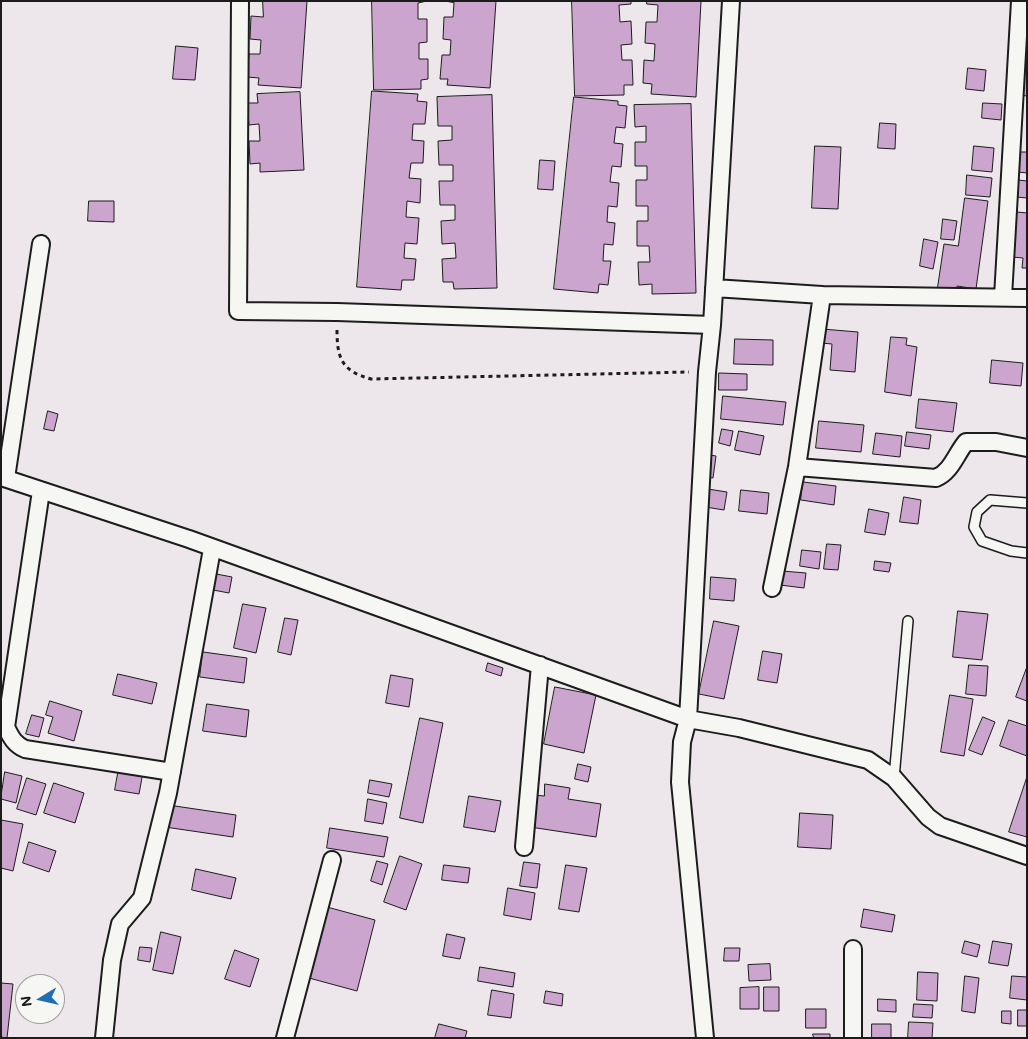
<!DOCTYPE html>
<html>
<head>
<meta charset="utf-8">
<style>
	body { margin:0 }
	#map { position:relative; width:1028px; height:1039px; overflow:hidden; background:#ede6eb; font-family:Mali,sans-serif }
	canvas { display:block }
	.frame { position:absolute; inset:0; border:2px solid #1c1c1c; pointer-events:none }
	.north { position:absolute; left:15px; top:974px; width:50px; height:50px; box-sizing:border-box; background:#f6f6f2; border:1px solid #9f9f9c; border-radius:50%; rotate:261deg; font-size:14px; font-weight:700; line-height:20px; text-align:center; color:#1c1c1c }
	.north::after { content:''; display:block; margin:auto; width:18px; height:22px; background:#1f6fb2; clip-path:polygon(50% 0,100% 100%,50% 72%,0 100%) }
</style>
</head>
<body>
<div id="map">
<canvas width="1028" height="1039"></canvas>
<div class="frame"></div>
<div class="north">N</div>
</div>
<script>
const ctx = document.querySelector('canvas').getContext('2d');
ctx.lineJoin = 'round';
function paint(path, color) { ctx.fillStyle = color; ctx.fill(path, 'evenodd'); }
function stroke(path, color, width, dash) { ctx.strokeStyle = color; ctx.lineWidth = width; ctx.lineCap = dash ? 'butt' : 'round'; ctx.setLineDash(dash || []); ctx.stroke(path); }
const building = new Path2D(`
	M263,1H307L301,88L258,85L259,78L247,77L249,54H260L261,40L250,39L251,16L263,17Z
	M372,1H427L418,3V19H427V42L419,43V59H428V79L421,80V89L374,90Z
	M445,1H496L490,88L447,85L448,79H440L442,55H450L451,40L443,39L444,17H453L454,3Z
	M572,1H631V4L619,5L620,22L631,21L632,44L621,45L622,60H632L633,85H624V95L575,96Z
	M647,1H701L696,97L651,94L652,84L643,83L644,60L654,61L655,44L645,43L646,22H657L658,5L647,4Z
	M176,46L198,48L195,80L173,79Z
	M968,68L986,70L984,91L966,89Z
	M1023,70L1027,71V96L1020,95Z
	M372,91L418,94L417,101L427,102L425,124H413L412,140L424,141L423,163H411L409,178L421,179L420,203L407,201L406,217L419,218L417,244L405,243L404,258L416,259L414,280H402L401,290L357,287Z
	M300,92L304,170L260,172V163L250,164L249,141H260L259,124L249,125L247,103H258L257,94Z
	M492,95L497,288L454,289L453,282H443L442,259L456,258L455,243L442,244L441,221L455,220V205H440L439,181H453V165H439L438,141L452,140V126H438L437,97Z
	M574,97L618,101V105L627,106L625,128L616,127L614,143L623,144L621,167L612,166L610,182L619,183L617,207L608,206L607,222L615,223L613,245L604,244L603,261H611L608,285L599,284L598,293L554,289Z
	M983,103L1002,104L1001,120L982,118Z
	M691,104L696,293L652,294V284L639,285L638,262H650L649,246H637V221H648V206H636V180H647V166H635V142H646V126L635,127L634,105Z
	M880,123L896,124L895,149L878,148Z
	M815,146L841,147L838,209L812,208Z
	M974,146L994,148L992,172L972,170Z
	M1020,152H1027V173L1018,172Z
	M540,160L555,161L553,190L538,189Z
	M967,175L992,178L990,197L966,195Z
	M1018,180L1027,181V198L1016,197Z
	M965,198L988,201L976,289L957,286L956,293L937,291L944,244L958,246Z
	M89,201H114V222L88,221Z
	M1017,212L1027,213V268H1022L1023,258L1012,257Z
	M943,219L957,221L954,240L941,239Z
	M924,239L938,242L933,269L920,266Z
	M822,329L858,332L855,372L830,370L832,344L821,343Z
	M891,337L907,338L906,345L917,347L911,396L885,392Z
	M735,339L773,340V365L734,364Z
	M992,360L1023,363L1021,386L990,383Z
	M719,373L747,374V390H719Z
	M723,396L786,402L783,425L721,419Z
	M919,399L957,403L953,432L916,428Z
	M48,411L58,414L54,431L44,429Z
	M819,421L864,425L861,452L816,448Z
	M722,429L733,431L730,446L719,443Z
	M739,431L764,436L760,455L735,450Z
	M907,432L931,435L929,449L905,446Z
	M876,433L902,436L900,457L873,454Z
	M698,453L716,456L713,478L695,476Z
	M803,482L836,486L834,505L801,500Z
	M695,487L727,492L724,510L693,505Z
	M741,490L769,493L767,514L739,511Z
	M904,497L921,500L918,524L900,522Z
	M869,509L889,513L885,535L865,532Z
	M827,544L841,545L838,570L824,569Z
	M802,550L821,552L819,569L800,566Z
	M875,561L891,563L889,572L874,570Z
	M782,571L806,573L804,588L780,585Z
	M211,573L232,577L229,593L208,589Z
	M711,577L736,579L734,601L710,599Z
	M243,604L266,608L256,653L234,648Z
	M958,611L988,614L982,660L953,657Z
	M285,618L298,620L291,655L278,652Z
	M714,621L739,626L724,699L699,694Z
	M763,651L782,654L777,683L758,680Z
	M203,652L247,658L244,683L200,677Z
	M488,663L503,668L501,676L486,671Z
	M969,665L988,666L986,696L966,694Z
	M1027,667V701L1016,697Z
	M118,674L157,683L152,704L113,695Z
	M391,675L413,679L409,707L386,703Z
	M555,687L596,695L584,753L544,744Z
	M950,695L973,699L964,756L941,752Z
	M50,701L82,711L74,741L48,733L53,717L46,715Z
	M207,704L249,710L246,737L203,731Z
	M32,715L44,718L39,737L26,734Z
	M983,717L995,722L982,755L969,750Z
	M420,718L443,723L423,823L400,818Z
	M1009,720L1027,726V756L1000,746Z
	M578,764L591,767L588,782L575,779Z
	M119,768L143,772L139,794L115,790Z
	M5,772L22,776L16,803L1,799Z
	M1027,777V837L1009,832Z
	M27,778L46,784L36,815L17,809Z
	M370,780L392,784L389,797L368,793Z
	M54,783L84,793L75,823L44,813Z
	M545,784L570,788L568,799L601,804L596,837L530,827L534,795L544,796Z
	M469,796L501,801L495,832L464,827Z
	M368,799L387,803L383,824L365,821Z
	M168,805L236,815L233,837L165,827Z
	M800,813L833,815L831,849L798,847Z
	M1,820L23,824L13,871L1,868Z
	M330,828L388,837L384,857L327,848Z
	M29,842L56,851L49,872L23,863Z
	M400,856L422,864L406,910L384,902Z
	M377,861L388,864L382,885L371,881Z
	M524,862L540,864L537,888L520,886Z
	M444,865L470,868L468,883L442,880Z
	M566,865L587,868L579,912L559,909Z
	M196,869L236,878L231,899L192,890Z
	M508,888L535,893L531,920L504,915Z
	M327,907L375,920L357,991L309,978Z
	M864,909L895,915L892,932L861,927Z
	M161,932L181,937L173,974L153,970Z
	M447,934L465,938L460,959L443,956Z
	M965,941L980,945L977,957L962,953Z
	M993,941L1012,944L1008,966L989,963Z
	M140,947L152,948L150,962L138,960Z
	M725,948H740L739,961H724Z
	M235,950L259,959L250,987L225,979Z
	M770,964L771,980L749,981L748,965Z
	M480,967L515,973L513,987L478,981Z
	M918,972L938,973L937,1001L917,1000Z
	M965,976L979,978L975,1013L962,1011Z
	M1012,976L1027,977V1000L1010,998Z
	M1,983L13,984L7,1038L1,1037Z
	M759,987V1009H740V988Z
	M764,987H779V1011H764Z
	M492,990L514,994L511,1018L488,1015Z
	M546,991L563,994L562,1006L544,1003Z
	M878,999L896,1000V1012L878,1011Z
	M914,1004L933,1005L932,1018L913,1017Z
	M806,1009H826V1028H806Z
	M1018,1010H1027V1026H1018Z
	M1002,1011H1011V1024L1002,1023Z
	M909,1022L933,1023L932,1038H908Z
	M439,1024L467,1031L465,1038H435Z
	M872,1024H891V1038H872Z
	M813,1034H830V1038H814Z`);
paint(building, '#cba5cd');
stroke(building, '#1c1c1c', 1);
const lane = new Path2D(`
	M1027,503L990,500L977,512L974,527L982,541L1011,551L1027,553
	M894,778L908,621`);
const street = new Path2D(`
	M240,1L238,311L337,312L712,325
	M714,288L822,295L1027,298
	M1003,297L1020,1
	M797,467L936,478C951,472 956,454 966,442H996L1027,448
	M1,477L189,539L688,719L739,728L868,760L894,778L928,817L940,826L1027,856
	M6,478L41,244
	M41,491L6,727C11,737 14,744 25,749L172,772
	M772,588L797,467L822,295
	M524,847L540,665
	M853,949V1038
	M104,1038L112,960L120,924L142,898L168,793L212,549
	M285,1038L332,860
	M705,1038L680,782L682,742L688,719L707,372L712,325L731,1`);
stroke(lane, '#1c1c1c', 12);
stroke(street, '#1c1c1c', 20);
stroke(new Path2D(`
	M337,330C337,359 342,371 371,379L689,372`), '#1c1c1c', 3, [4, 4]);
stroke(lane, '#f6f6f2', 9);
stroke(street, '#f6f6f2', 16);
</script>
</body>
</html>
